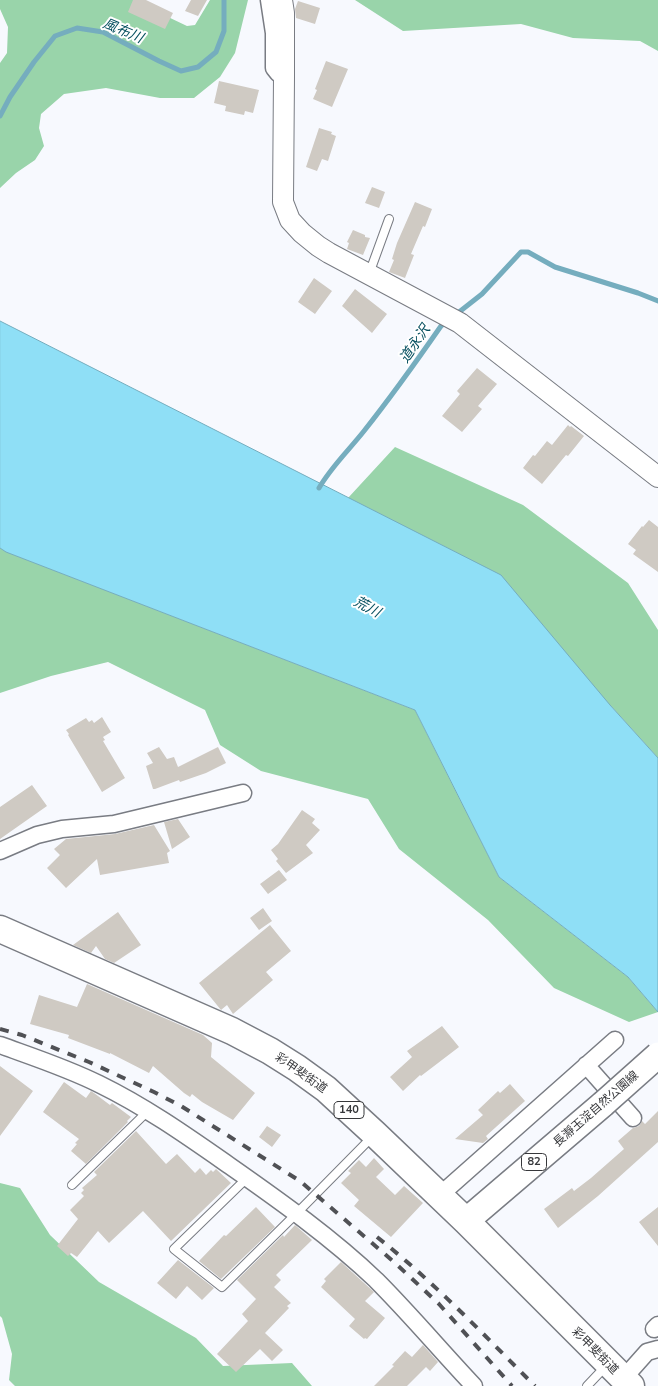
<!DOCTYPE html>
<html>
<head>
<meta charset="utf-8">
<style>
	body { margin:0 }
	canvas { display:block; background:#f7f9fe }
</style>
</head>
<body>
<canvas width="658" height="1386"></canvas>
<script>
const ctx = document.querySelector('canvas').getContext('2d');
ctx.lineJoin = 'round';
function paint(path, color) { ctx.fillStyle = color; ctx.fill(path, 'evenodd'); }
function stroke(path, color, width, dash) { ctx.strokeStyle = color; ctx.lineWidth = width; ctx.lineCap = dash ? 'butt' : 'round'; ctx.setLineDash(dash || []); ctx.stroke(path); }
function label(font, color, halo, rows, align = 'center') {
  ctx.font = font + ' Mulish,"Noto Sans JP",sans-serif'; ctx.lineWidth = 4; ctx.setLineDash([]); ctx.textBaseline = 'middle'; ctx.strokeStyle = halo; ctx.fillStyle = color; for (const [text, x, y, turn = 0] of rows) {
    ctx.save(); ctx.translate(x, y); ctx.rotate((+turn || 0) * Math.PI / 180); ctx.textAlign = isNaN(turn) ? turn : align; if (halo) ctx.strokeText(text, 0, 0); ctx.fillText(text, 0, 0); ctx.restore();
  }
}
paint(new Path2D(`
	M0,0H141L145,6L187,26L195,25L210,0H248L235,53L220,77L194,98H160L106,88L64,94L41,114L39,128L44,146L35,160L16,173L0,188V63L7,53L8,27L0,9Z
	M355,0H658V51L640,41L573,38L521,24L403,31Z
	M395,447L523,505L628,583L658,630V758L610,705L348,498Z
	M0,548L7,552L415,710L499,877L628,977L658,1012L629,1022L554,988L488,920L399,849L368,799L261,771L220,745L205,710L108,662L51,676L0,693Z
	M0,1183L20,1188L50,1235L99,1282L196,1338L223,1366L292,1363L312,1386H15L9,1380L12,1354L2,1318L0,1316Z`), '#99d4aa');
const water = new Path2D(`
	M0,321L501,575L610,705L658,758V1012L628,977L499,877L415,710L6,552L0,548Z`);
paint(water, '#8fdff6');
stroke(water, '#75adbe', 1);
stroke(new Path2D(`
	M0,116L10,97L34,62L55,36L77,28L103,32L159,61L181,71L198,67L216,52L224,31V0
	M454,316L482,294L521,252H528L555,267L638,293L658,301
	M319,488C331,467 349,450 364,431C391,397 416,362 441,326L447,321`), '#75adbe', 5);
paint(new Path2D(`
	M133,0H146L173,13L165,29L128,12Z
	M191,0H207L198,16L185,11Z
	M298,1L320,8L315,24L296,18L295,9Z
	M326,61L348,69L332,107L313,99L317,90L315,89Z
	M219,81L259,90L253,113L245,111L244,115L225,111L226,106L214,103Z
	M319,128L332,132L331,134L336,136L328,161L322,159L317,171L306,167Z
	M372,187L385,192L379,208L365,203Z
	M415,202L432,209L425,227L423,226L411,254L414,255L405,278L389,272L394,260L392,259L397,243Z
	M353,230L365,235V237L370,238L363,255L347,249L349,243L347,242Z
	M314,278L332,291L315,314L298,302Z
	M355,289L387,314L372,333L342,306Z
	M477,368L497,384L478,406L482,409L462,432L442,416L460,394L457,391Z
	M568,425L570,427L571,426L584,436L568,456L566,455L542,484L523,468L533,455L535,456L547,441L552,445Z
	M649,520L658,527V572L633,554L636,550L628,544L642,526L643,527Z
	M102,717L111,732L103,737L105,740L103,741L125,778L102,792L68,735L69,734L66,730L86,718L89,722L92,720L94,723Z
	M159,747L167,759L174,757L178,767L218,747L226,763L206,773L180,782L179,780L155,789H153L146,766L153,763L147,753Z
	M32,785L47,806L0,839V807Z
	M302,810L315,819L312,823L320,830L306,845L313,853L286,873L276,861L278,859L271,850L278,844Z
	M178,819L190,837L172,849L164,822Z
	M154,825L170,851L167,853L169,863L100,875L97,859L66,888L47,868L60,855L54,849L66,839L115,834Z
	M279,870L287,880L268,894L260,884Z
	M263,908L272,921L259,930L250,918Z
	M118,912L141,945L114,963L105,959L96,946L91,953L73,945Z
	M270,925L291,951L266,972L273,980L233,1014L227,1005L221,1010L199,983Z
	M87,984L203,1035L212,1043L211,1057L255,1093L233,1120L202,1102L192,1094L190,1097L184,1093L153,1066L149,1073L110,1053V1054L68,1038L69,1035L30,1024L39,995L77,1007Z
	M442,1026L459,1047L421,1076L420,1075L403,1091L390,1077L412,1057L407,1051Z
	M0,1066L33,1091L0,1136Z
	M64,1082L86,1098L91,1091L94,1093L110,1105L112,1103L131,1117L127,1121L128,1122L86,1164L71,1151L77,1144L75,1143L79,1139L43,1112Z
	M510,1084L525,1101L486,1136L488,1139L483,1143L455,1139L483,1115L478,1110L498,1091L500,1093Z
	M658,1111V1142L598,1196L558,1228L544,1209L572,1188L574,1191L591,1178L624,1149L618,1141L633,1128L639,1126L642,1121L645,1124Z
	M267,1126L281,1135L272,1147L259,1137Z
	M136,1131L166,1164L177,1154L195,1173L200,1168L206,1175L211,1170L213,1172L216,1169L231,1183L171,1241L143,1211L109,1243L98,1231L77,1257L71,1253L68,1256L57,1246L78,1219L70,1210L84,1196L81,1193L84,1190L82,1188L97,1175L94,1172Z
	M374,1158L384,1169L376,1177L395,1195L404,1186L423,1203L391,1237L354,1206L359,1200L341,1183L351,1173L348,1171L359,1160L366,1167Z
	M256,1207L275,1227L221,1279L199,1261L224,1235L226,1236Z
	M658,1207V1246L639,1222Z
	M295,1225L312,1240L276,1275L281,1280L274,1287L291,1303L287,1306L289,1308L265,1333L283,1350L272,1361L260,1349L236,1372L217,1354L248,1321L242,1314L256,1299L237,1280L283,1235L284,1237Z
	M178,1260L214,1288L202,1300L187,1286L176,1299L157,1283Z
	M341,1262L374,1292L365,1301L385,1318L367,1339L365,1338L364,1339L349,1326L355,1319L321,1287L326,1281L324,1279Z
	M423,1345L438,1362L430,1371L426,1367L407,1386H374L394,1366L392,1365L405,1351L412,1357Z`), '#cfcac3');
const service = new Path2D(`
	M369,274L389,219
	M247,1178L174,1249L222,1287L296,1214L372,1137
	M72,1185L148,1111
	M587,1386L605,1367`);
const minor = new Path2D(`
	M269,0L274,33V68L278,73L284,77
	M0,851L37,835L62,829L114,824L243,793
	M0,1045C33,1057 67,1068 99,1084C146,1107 187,1136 230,1166C280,1201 332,1238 376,1280C410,1314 441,1351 474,1386
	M586,1065L633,1118
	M439,1196L615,1040
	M654,1329L658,1325
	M623,1379L647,1352L658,1349`);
const tertiary = new Path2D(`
	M282,0L284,13V77L283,202L290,220L302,233L318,246L329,253L460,323L658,477`);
const primary = new Path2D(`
	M466,1221L603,1104`);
const trunk = new Path2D(`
	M0,929L232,1031L270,1051L297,1068L326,1089L375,1134L466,1221L631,1386`);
stroke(service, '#797c83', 10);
stroke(minor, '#797c83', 19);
stroke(tertiary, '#797c83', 22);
stroke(primary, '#797c83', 28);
stroke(trunk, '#797c83', 29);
stroke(service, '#fff', 8);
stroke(minor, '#fff', 16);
stroke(tertiary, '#fff', 20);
stroke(primary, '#fff', 25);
stroke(trunk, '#fff', 26);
stroke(new Path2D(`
	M0,1029L22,1035L89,1062L154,1092L181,1106L300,1181L394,1262L439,1304L512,1386
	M377,1237C434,1282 484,1335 535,1386`), '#505155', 4, [9, 9]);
const primaryBridge = new Path2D(`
	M603,1104L658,1055`);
stroke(primaryBridge, '#797c83', 28, []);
stroke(primaryBridge, '#fff', 25);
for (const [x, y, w] of [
	[349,1110,30],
	[534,1162,25]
]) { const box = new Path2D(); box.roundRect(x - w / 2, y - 8.5, w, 17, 4); ctx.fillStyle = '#fff'; ctx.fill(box); stroke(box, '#37383b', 1); }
label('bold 11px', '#37383b', null, [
	["140",349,1110],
	["82",534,1162]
]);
label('12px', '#37383b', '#fff', [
	["彩甲斐街道",301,1073,35],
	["長瀞玉淀自然公園線",596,1109,-41],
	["彩甲斐街道",595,1351,45]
]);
label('italic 14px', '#064f5f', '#fff', [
	["風布川",123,31,23],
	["道永沢",415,344,-56],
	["荒川",367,607,28]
]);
</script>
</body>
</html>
